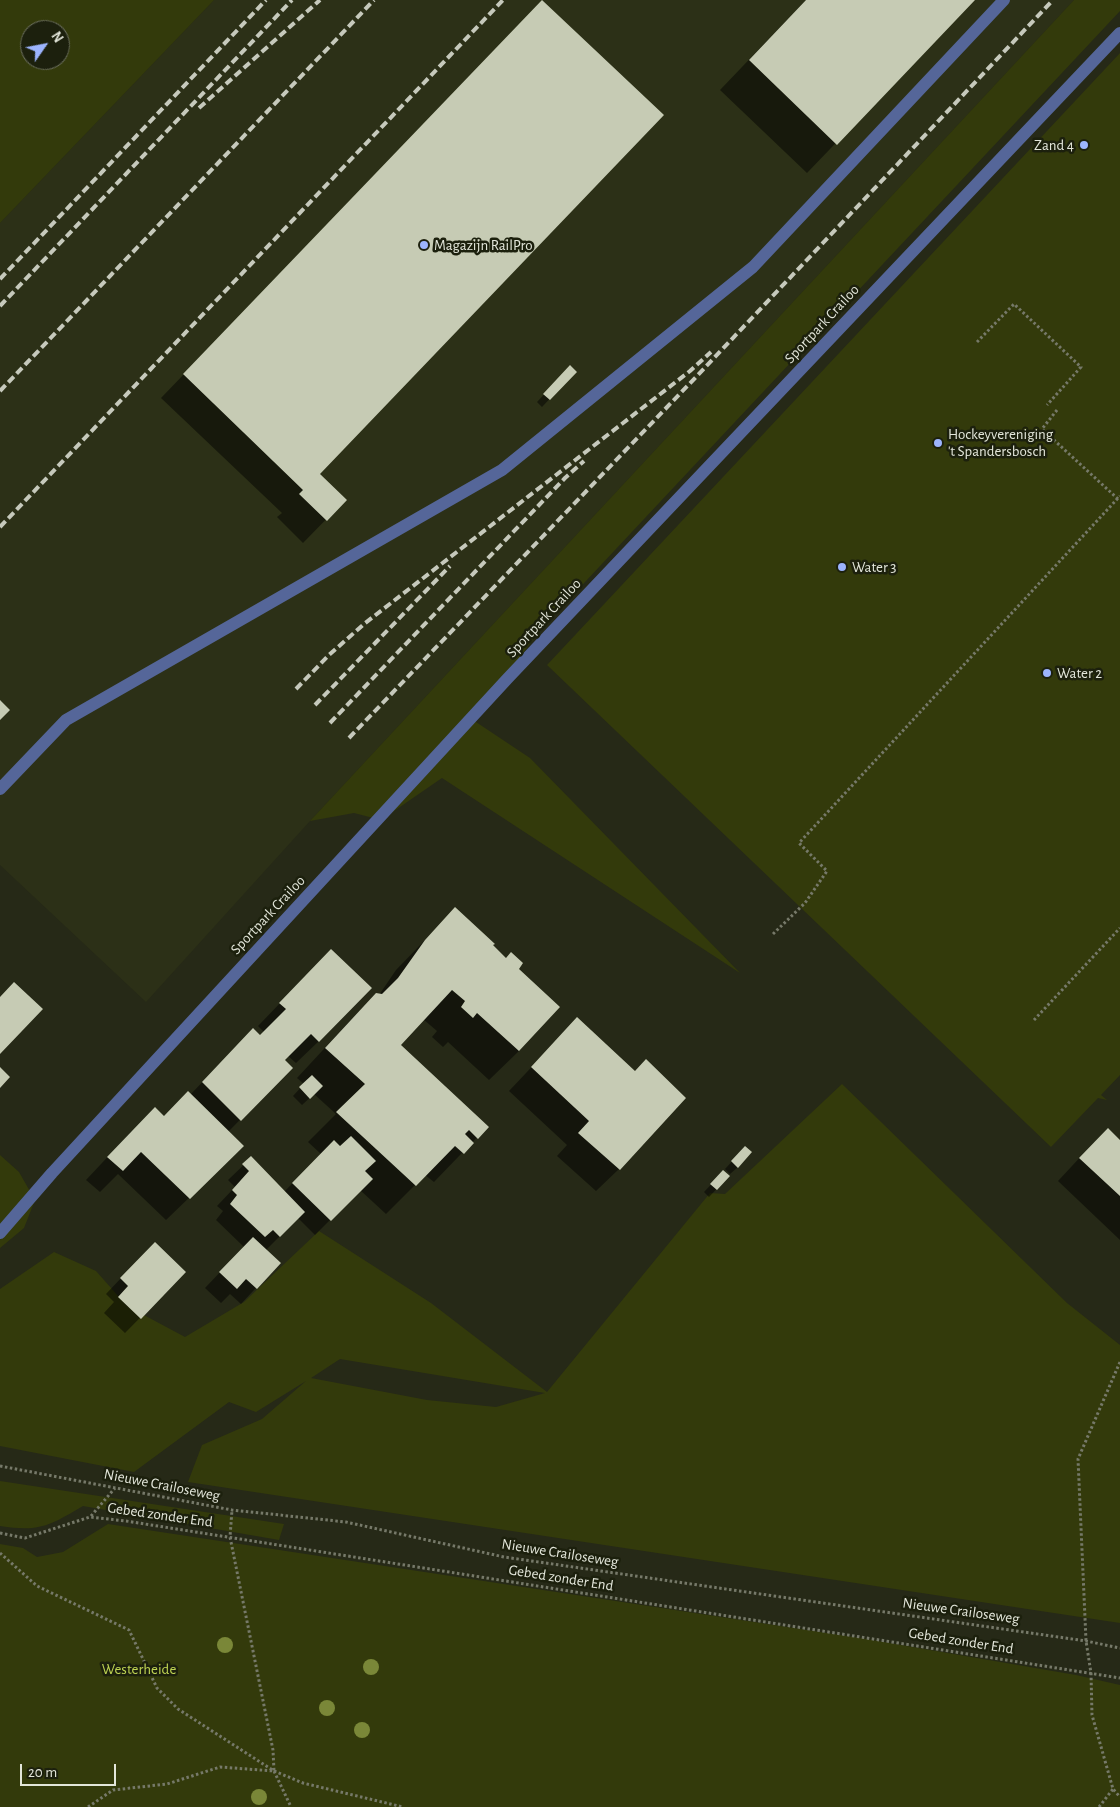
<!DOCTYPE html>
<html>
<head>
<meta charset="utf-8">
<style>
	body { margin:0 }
	#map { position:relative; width:1120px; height:1807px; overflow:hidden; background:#262917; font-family:"Alegreya Sans",sans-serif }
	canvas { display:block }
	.north { position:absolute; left:20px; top:20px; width:50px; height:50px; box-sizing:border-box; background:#1c200d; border:1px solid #6c6f5f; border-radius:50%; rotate:57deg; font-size:14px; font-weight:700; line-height:20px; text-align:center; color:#e3e6da }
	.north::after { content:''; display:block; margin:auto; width:18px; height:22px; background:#9cb4fd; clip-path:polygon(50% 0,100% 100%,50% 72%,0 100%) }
	.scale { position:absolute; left:20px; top:1764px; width:96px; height:22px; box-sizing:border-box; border:2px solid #e3e6da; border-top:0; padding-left:6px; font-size:15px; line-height:18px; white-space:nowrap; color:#e3e6da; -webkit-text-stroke:4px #1c200d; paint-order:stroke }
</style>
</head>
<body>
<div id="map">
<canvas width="1120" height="1807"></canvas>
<div class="north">N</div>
<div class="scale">20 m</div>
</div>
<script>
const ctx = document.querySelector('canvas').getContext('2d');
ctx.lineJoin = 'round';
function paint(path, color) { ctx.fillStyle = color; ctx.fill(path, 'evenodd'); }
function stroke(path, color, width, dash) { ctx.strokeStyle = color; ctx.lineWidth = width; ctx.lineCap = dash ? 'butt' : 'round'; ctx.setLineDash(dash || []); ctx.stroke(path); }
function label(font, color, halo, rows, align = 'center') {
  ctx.font = font + ' "Alegreya Sans",sans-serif'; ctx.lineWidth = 5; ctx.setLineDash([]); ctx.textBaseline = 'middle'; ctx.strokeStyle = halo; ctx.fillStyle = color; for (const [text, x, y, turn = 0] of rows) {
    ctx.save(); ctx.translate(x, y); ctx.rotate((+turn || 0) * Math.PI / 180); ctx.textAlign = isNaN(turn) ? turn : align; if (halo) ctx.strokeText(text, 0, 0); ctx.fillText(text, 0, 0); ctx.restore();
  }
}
paint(new Path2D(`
	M214,0H1074L310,821L146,1002L0,865V223Z`), '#2c3017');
paint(new Path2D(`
	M0,0H214L0,223ZM30,30H60V60H30Z
	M1074,0H1120V11L541,629L473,720L530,758L740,973L442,778L381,820L354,813L310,821Z
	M1120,53V1075L1101,1095L1107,1100L1098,1098L1051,1147L547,665Z
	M842,1084L1067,1303L1120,1345V1623L188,1482L202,1445L262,1419L306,1381L256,1412L229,1402L134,1472L0,1446V1289L54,1252L96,1271L127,1306L185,1337L244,1302L319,1231L431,1303L547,1392L710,1193L725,1194ZM340,1359L545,1393L496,1407L427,1400L311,1378Z
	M0,1155L19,1172L35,1200L24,1228L0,1248Z
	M0,1481L284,1524L279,1540L83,1506C49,1526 40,1532 0,1526Z
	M108,1524L866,1639L1076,1675L1120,1685V1807H0V1544L23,1548L37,1557L63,1552Z`), '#333a0b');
paint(new Path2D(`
	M806,0H973L807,173L720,90Z
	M543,1L662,115L318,474L345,500L303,543L277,517L282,513L161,398Z
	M570,367L575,372L542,407L537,402Z
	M455,909L517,969L519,1051L489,1080L448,1042L443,1047L432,1037L437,1031L423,1019L400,1045L487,1127L434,1182L425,1175L386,1214L360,1190L315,1235L298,1218L266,1250L279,1263L241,1304L230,1294L221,1303L205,1288L244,1247L216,1220L223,1211L217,1206L235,1187L228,1180L251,1158L284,1192L321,1154L308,1142L336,1114L314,1094L302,1105L293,1096L304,1084L297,1078L347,1024L376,994L379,995L396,970Z
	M309,973L319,1041L296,1063L288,1056L283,1060L291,1068L228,1132L220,1168L166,1220L118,1174L100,1192L86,1180L132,1131L164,1117L190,1095L231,1052L260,1036L264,1032L258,1026Z
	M577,1019L619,1169L596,1191L557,1156L567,1145L509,1091Z
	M1120,1141V1240L1058,1181L1085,1152Z
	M738,1155V1167L730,1174L725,1169Z
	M723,1172L728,1177L709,1197L704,1192Z
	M140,1258L185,1272L125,1333L104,1313L114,1302L106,1294Z`), '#0007');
paint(new Path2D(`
	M542,0L664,115L320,474L347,500L327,521L299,494L303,490L183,374Z
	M806,0H975L837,145L749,60Z
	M570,365L577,372L550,400L543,394Z
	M0,700L10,710L0,720Z
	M455,907L495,944L493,945L506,958L511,952L523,963L519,969L560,1007L519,1051L477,1013L473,1018L461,1007L465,1001L452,990L401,1045L489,1127L478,1139L469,1130L465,1134L474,1143L464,1154L455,1146L416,1186L336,1112L365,1084L325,1048L376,993L382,994L398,978L425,940Z
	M331,949L372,988L319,1042L311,1034L285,1060L293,1068L241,1121L202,1082L253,1028L260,1035L286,1009L279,1003Z
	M14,982L43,1009L0,1054V997Z
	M577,1017L635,1071L646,1059L686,1098L620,1170L578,1133L589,1121L531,1067Z
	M0,1067L10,1077L0,1088Z
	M312,1075L323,1086L310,1099L299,1087Z
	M188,1091L244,1146L190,1199L141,1152L123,1171L107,1157L155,1107L164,1116Z
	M1108,1128L1120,1140V1196L1079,1158Z
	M351,1136L376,1161L365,1171L373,1179L331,1221L292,1183L334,1140L340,1146Z
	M745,1146L752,1152L738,1168L731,1161Z
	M251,1156L305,1212L280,1237L273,1230L265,1237L230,1204L237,1195L232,1190L249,1171L242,1164Z
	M723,1170L730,1176L717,1190L710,1184Z
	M253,1237L281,1263L257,1289L246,1279L237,1289L219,1272Z
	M155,1242L186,1272L141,1319L118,1297L128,1286L120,1278Z`), '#c6cbb4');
stroke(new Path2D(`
	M977,342L1014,304L1081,367L1047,405
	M1057,410L1042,429L1118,499
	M773,934L805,903L827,871L799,843L1120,496
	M1034,1020L1120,928
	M1120,1362L1078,1459L1086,1641L1091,1673L1092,1715L1113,1789L1120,1797
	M0,1466L232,1510L346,1522L504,1557L1086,1641L1120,1648
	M91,1516L115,1488
	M0,1533L25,1538L90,1517L126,1521L1120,1678
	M0,1553L37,1586L129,1630L157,1688L178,1709L274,1771L291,1807
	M274,1771L303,1783L403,1807
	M88,1807L113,1790L167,1784L220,1767L274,1771L273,1750L230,1537L232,1510
	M1099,1807L1113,1789`), '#767969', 3, [2.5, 2.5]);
stroke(new Path2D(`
	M0,789L66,720L502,470L753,267L1004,0`), '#569', 12);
stroke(new Path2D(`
	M0,1233L52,1173L508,678L1120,33`), '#569', 12);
stroke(new Path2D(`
	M199,108L320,0
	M0,279L266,0
	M0,306L292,0
	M0,391L374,0
	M0,527L503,0
	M296,689L329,655L364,624L690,371L711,352
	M315,705L450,566
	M330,723L565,478L584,461
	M349,738L696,377L1053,0`), '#c6c9bc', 4, [8, 4]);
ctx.fillStyle = '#7a8738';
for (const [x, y] of [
	[225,1645],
	[371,1667],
	[327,1708],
	[362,1730],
	[259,1797]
]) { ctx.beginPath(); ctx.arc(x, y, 8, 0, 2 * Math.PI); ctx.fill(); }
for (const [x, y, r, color] of [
	[1084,145,5,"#9cb4fd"],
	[424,245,5,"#9cb4fd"],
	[938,443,5,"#9cb4fd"],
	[842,567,5,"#9cb4fd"],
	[1047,673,5,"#9cb4fd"]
]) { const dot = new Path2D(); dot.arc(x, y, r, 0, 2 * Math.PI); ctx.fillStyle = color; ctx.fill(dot); stroke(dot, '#1c200d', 2); }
label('15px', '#e3e6da', '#1c200d', [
	["Zand 4",1074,145,"right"],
	["Magazijn RailPro",434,245],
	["Hockeyvereniging",948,434],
	["'t Spandersbosch",948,451],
	["Water 3",852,567],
	["Water 2",1057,673]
], 'left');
label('15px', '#e3e6da', '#1c200d', [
	["Sportpark Crailoo",822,324,-47],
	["Sportpark Crailoo",544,618,-47],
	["Sportpark Crailoo",268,915,-47],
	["Nieuwe Crailoseweg",162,1485,11],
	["Gebed zonder End",160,1515,8],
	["Nieuwe Crailoseweg",560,1553,9],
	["Gebed zonder End",561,1578,9],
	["Nieuwe Crailoseweg",961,1611,8],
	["Gebed zonder End",961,1641,9]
]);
label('15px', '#bfd453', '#1c200d', [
	["Westerheide",139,1669]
]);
</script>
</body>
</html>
